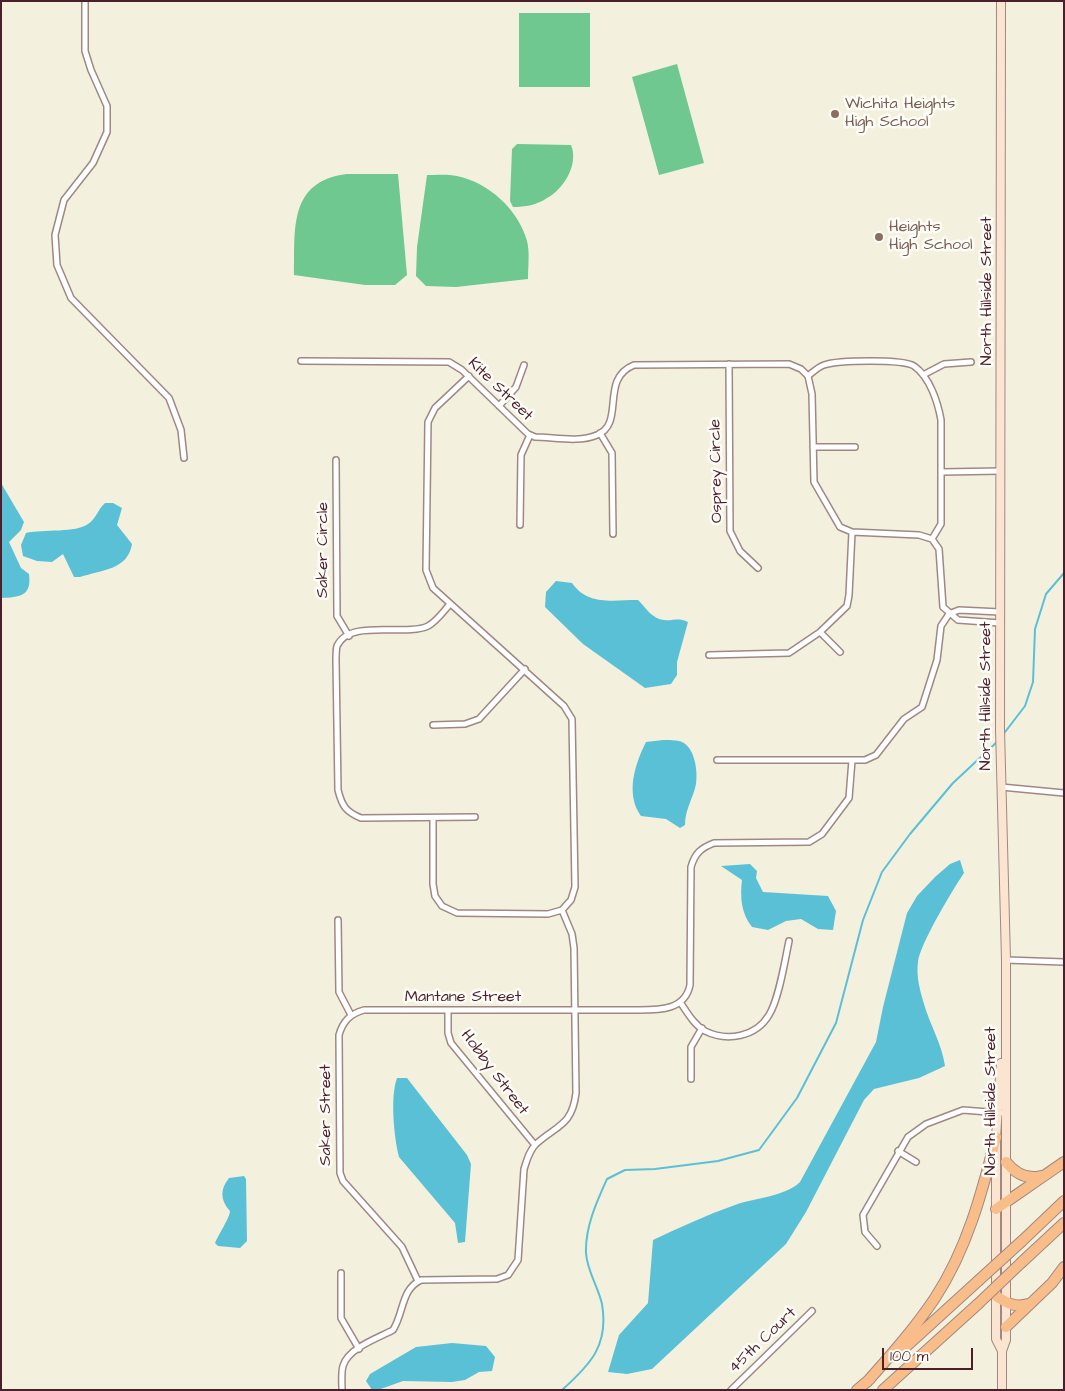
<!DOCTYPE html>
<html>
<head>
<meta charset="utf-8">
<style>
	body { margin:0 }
	#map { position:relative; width:1065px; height:1391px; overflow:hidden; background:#f4f0de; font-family:"Architects Daughter",sans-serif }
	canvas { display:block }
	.frame { position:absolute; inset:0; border:2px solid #4a1f2b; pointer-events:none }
	.scale { position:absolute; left:882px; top:1348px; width:91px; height:22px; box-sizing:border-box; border:2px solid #4a1f2b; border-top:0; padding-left:6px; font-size:15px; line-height:18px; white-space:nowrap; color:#4a1f2b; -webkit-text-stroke:4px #fdfcf7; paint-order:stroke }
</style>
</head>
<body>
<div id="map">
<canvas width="1065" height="1391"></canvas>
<div class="frame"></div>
<div class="scale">100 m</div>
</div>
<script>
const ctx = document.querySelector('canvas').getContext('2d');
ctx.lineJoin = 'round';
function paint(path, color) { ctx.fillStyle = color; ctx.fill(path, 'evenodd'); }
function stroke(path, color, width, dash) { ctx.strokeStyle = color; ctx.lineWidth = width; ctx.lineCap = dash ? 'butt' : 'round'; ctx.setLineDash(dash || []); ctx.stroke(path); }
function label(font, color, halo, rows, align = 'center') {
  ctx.font = font + ' "Architects Daughter",sans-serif'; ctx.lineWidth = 5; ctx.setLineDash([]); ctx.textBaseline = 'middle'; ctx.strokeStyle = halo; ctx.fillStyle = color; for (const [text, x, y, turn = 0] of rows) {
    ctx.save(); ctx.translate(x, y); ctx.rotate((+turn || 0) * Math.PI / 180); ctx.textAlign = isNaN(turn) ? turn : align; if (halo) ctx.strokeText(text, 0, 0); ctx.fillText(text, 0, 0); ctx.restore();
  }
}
paint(new Path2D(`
	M519,13H590V87H519Z
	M677,64L704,163L659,175L632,77Z
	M517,144L571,145C579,164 564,189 547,198C537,205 525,207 513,207L510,201L512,149Z
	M347,174H398L407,275L395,285H365L294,275C295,230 288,181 347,174Z
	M427,175C436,175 448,174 457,176C489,183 518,209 527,241C530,253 528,266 528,279L456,287L426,286L416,276L417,247Z`), '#6ec88f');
paint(new Path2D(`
	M1,483L24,522L21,530L9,542L21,568L29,574C32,597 19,597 1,598Z
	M105,503H113L122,508L117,525L132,544C128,570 101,570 80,577H74L63,554L52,562L37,561L23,556L21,545L26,533C44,529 76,533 88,524C96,519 98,509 105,503Z
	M556,581L572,583C588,606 613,600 638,600C646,608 652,619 664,620C674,621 678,617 688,622L677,662V675L671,684L645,688L583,644L545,607L546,592Z
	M663,740C668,740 677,740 682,742C695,748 698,771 696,784C693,799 685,809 685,825L680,828L666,819L641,816C625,794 635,764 646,742Z
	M960,860L964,873C953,889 919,946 918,962C916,977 920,990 924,1004C930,1025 942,1044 945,1066L919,1078L874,1089L864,1100L806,1212L786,1244L652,1369L627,1374L608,1372L619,1335L648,1303L653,1240C680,1227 707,1215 735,1205C757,1197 784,1197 800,1182L876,1042L883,1007L907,913L917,896L935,877L950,864Z
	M750,864L757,871L756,878L763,892L828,896L836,911L833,930L818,929L801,919L786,921L768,930L752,927C741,913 740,897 742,880L721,866Z
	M397,1078H407L467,1155L471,1164L465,1242L458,1243L455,1223L399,1157C394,1137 390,1097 397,1078Z
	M244,1176L246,1179L247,1241L240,1248L218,1246L215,1243C219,1234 230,1217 230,1211C220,1200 220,1189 229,1178Z
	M452,1343L486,1346L495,1357L492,1371L479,1372L465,1380L452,1382L403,1381L378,1390H372L366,1381L370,1374L416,1347Z`), '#59c0d6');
stroke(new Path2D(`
	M1002,736L1025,706L1033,682L1035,629L1046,594L1064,573
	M562,1390C591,1364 609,1345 602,1304C598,1286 587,1271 586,1253C585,1227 597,1201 607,1179L625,1170L655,1169L718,1161L759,1150L797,1098L836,1023L863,920L882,872L910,834L953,783L998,741`), '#59c0d6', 2);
const minor = new Path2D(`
	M85,1V51L91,70L107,106V132L93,163L64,200L55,235L57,265L71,298L169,398L181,430L184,458
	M301,361L449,362L462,370L528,434L535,437C553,437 579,443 597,435C626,423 599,379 634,365L789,364L801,369L808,376
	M729,364L730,531L740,551L758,568
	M923,375L944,364L971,362
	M808,376L812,394L814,482L840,527L852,532L919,535L932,539L939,549L943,607L958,620L1000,623
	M808,376C813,372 818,367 824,365C838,360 903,359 914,366C930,377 938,403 941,420V524L932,539
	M499,406L516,387L524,365
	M600,433L612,453L613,534
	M813,447H855
	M336,460L337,616L349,636
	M942,472L1001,471
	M520,525L521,455L530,435
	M450,604C443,612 437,621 428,626C405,637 350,618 337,646C336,650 336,657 336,661L338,790C342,806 346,812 361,818L475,817
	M949,614L959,610L1000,612
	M820,632L840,652
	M709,655L789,653L820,632L847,606L849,595L852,532
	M433,725L465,724L479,719L525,669
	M717,760H852
	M1001,787L1064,793
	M433,819V884L435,896L442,906L457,913L548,914L562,910
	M338,920L339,992L351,1015
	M1006,960L1064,962
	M680,1002C687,1012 694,1025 705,1031C727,1042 756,1037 769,1015C779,999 785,960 789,941
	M448,1010V1033L451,1043L535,1145
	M691,1079V1047L702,1028
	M898,1151L916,1162
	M877,1246L865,1232L863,1215L908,1137L926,1124L963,1110L1000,1113
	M341,1273V1318L359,1349
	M418,1281L402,1247L343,1181L340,1173L339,1035C343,1021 350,1014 364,1010H639C660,1010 685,1010 690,985L691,867C695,853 701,848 714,843L809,842L822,834L849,798L852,760H865L876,755L904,719L922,707L937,660L941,626L949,614
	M342,1390C342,1382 341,1373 343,1366C348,1348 378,1338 393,1330C404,1313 401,1289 421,1280L497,1279L508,1275L518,1260L524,1169C527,1160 529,1151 536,1144C557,1125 572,1126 576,1093L574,948L572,934L562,910L571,900L575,887L572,719L564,706L433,588L426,570L428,422L435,408L469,376
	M731,1390L812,1311`);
const secondary = new Path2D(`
	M1001,1L1000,729L1006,960V1340L1002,1351V1390
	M1001,1063L996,1137V1339L1002,1351`);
const motorway = new Path2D(`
	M1006,1162C1015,1173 1026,1180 1041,1176
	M996,1209L1064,1162
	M1022,1241L1064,1201
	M1022,1262L1064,1223
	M996,1296C1007,1303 1015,1308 1028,1304
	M1006,1327L1052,1283L1064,1267
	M900,1352L978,1281
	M867,1382C891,1355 915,1328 935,1298C967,1249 982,1193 996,1137
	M857,1390L870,1379
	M883,1390L978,1304`);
stroke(minor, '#9f8884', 8);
stroke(secondary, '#9f8884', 10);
stroke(motorway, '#9f8884', 12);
stroke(minor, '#fff', 5);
stroke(secondary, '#fce5d0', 8);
stroke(motorway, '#f8bd89', 10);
const motorwayBridge = new Path2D(`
	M978,1281L1022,1241
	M978,1304L1022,1262`);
stroke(motorwayBridge, '#9f8884', 12, []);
stroke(motorwayBridge, '#f8bd89', 10);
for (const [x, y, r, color] of [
	[835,114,5,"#8d6e63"],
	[879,237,5,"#8d6e63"]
]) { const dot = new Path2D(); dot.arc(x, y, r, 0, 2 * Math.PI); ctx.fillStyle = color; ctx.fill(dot); stroke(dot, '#fdfcf7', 2); }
label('16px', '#785e54', '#fdfcf7', [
	["Wichita Heights",845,105],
	["High School",845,123],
	["Heights",889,228],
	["High School",889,246]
], 'left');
label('16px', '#4a1f2b', '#fdfcf7', [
	["North Hillside Street",988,291,-90],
	["Kite Street",500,390,44],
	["Osprey Circle",717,471,-91],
	["Saker Circle",324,550,-90],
	["North Hillside Street",987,696,-90],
	["Mantane Street",463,998],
	["Hobby Street",494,1073,53],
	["North Hillside Street",992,1101,-90],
	["Saker Street",327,1115,-90],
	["45th Court",763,1341,-44]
]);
</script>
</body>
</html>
